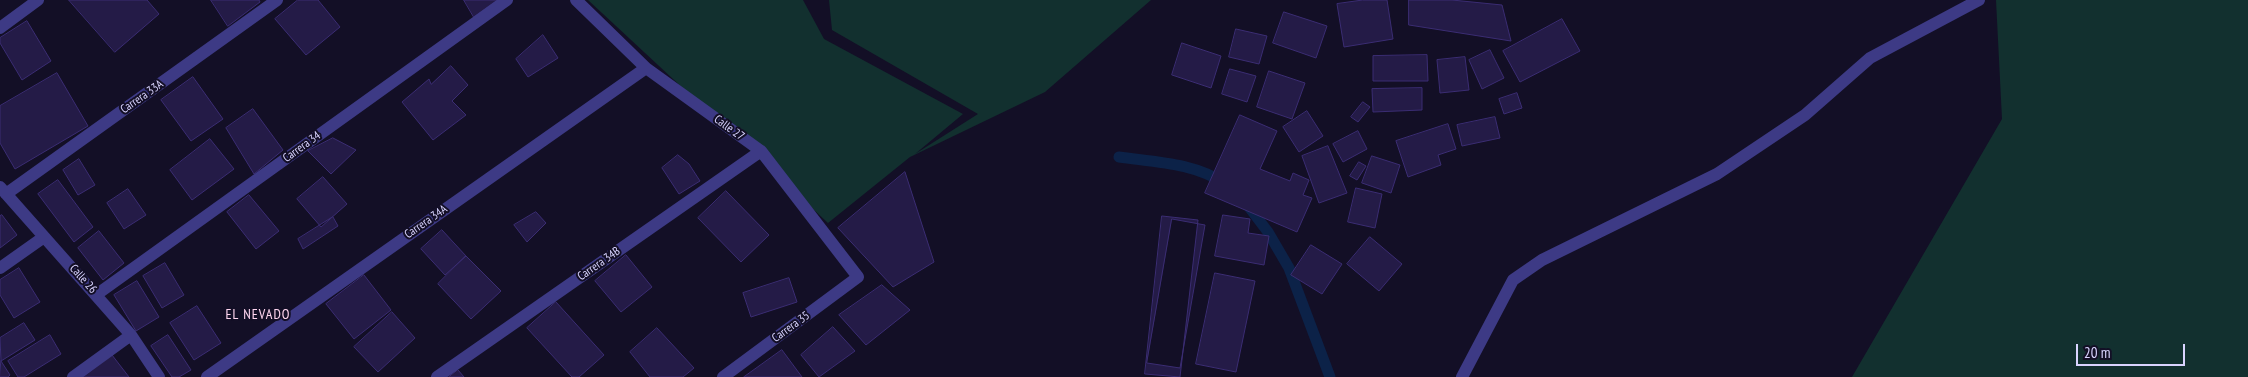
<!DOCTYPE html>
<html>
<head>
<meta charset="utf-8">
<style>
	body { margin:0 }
	#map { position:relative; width:2248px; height:377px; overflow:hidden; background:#130f26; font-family:"PT Sans Narrow",sans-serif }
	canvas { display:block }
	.scale { position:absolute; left:2076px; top:344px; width:109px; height:22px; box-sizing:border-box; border:2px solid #d9d4ff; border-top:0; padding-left:6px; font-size:15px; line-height:18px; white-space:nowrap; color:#d9d4ff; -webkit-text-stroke:4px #130f26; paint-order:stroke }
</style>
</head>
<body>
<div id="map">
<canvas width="2248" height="377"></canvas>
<div class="scale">20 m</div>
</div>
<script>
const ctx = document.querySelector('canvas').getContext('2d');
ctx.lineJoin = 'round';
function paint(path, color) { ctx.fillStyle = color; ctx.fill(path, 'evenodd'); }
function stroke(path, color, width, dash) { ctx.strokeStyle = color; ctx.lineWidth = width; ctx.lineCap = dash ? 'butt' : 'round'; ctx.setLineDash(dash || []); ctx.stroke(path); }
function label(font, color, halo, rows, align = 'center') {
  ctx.font = font + ' "PT Sans Narrow",sans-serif'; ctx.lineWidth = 4; ctx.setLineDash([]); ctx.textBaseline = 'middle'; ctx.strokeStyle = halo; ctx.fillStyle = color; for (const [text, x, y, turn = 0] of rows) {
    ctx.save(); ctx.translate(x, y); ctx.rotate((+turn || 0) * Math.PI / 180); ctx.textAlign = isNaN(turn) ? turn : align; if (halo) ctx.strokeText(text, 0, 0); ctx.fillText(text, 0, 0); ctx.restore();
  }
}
paint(new Path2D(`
	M588,0H803L824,39L963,114L915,154L978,114L832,30L829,0H1151L1045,92L910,157L828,223Z
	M1996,0H2248V377H1852L2002,119Z`), '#12302f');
stroke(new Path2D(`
	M1119,157C1154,162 1196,163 1225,184
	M1246,203L1268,232L1289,268L1330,377`), '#0c2248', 11);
const building = new Path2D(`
	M69,0H147L159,14L115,52Z
	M211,0H259L260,2L228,26Z
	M298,0H318L340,27L306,55L275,19Z
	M464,0H498L474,17Z
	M1363,0H1387L1393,39L1344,47L1337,4Z
	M1409,0H1452L1502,5L1511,41L1409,25Z
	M1284,12L1327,26L1316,58L1273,43Z
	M1562,19L1580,51L1520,82L1503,51Z
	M27,21L51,61L22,80L0,43V38Z
	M1236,29L1267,36L1259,64L1229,57Z
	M543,35L558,58L528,77L516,59Z
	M1182,43L1221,56L1211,88L1172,75Z
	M1490,50L1504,78L1482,89L1469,60Z
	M1427,55L1428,81H1373V56Z
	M1465,57L1469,90L1440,93L1437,60Z
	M451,66L468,85L452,101L466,115L433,140L402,102L429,79L431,84Z
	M1230,69L1256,76L1247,102L1222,94Z
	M1269,71L1305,83L1292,119L1257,107Z
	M57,73L88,126L15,169L0,143V106Z
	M193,77L223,119L191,141L161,100Z
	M1422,88V110L1373,112L1372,89Z
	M1517,93L1522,108L1504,114L1499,99Z
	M1363,102L1370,107L1358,122L1351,117Z
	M253,109L283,150L254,174L226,128Z
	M1307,111L1323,136L1299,152L1283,127Z
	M1240,115L1277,131L1260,169L1290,181L1293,173L1309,180L1303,195L1312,198L1297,232L1205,193Z
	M1495,117L1500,138L1462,146L1457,125Z
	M1448,124L1456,149L1438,155L1441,165L1408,177L1396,141Z
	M1358,131L1367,149L1343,162L1333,144Z
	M333,138L356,150L331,174L308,151Z
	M210,139L234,169L192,200L170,170Z
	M1328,146L1347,193L1319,203L1302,156Z
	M678,155L689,164L700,181L679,194L662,168Z
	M1372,156L1400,165L1391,193L1362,183Z
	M79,159L95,185L78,195L63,170Z
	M1359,162L1366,166L1357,180L1350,176Z
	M905,172L934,262L893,287L838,228Z
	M323,177L347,204L321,227L297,199Z
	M58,180L93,227L74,242L38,194Z
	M1356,188L1382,194L1375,228L1348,222Z
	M128,189L146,215L124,229L107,203Z
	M726,191L769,235L741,262L698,218Z
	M249,195L279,231L256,249L227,212Z
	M536,212L546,223L527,242L514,225Z
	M2,215L17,235L0,248V216Z
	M1223,215L1250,219L1248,233L1269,236L1264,265L1215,256Z
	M1162,216L1198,220L1180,377L1145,374Z
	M333,217L338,226L303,249L298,239Z
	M1172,219L1205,225L1180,368L1147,363Z
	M442,230L466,256L445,275L421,249Z
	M99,231L124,263L103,280L78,248Z
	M1370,237L1402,264L1379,291L1347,264Z
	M1311,245L1342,264L1322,294L1291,275Z
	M626,255L652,287L621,312L595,281Z
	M466,256L501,291L471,319L438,284Z
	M165,263L184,295L162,308L143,276Z
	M19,268L40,302L14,318L0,295V280Z
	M1215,273L1255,281L1236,372L1196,364Z
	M364,275L391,310L354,339L326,304Z
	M789,278L797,302L751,317L743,293Z
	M137,281L159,317L136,331L114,295Z
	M882,285L910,310L866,345L839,315Z
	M556,302L604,355L579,377H572L527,328Z
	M197,306L221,343L194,360L170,323Z
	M392,312L415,338L378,372L354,347Z
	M24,323L35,340L1,361L0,338Z
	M833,327L855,351L819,377L801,355Z
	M657,328L694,368L683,377H650L630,352Z
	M50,335L61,354L24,377H18L8,361Z
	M168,335L191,370L179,377H172L151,346Z
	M782,350L802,377H744Z
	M112,355L129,377H83Z
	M1,361L10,375L8,377H0Z
	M458,370L464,377H449Z`);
paint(building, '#241b47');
stroke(building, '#3b2d73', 1);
stroke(new Path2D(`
	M576,0L646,68L761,151L858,277L723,377
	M0,28L38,0
	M0,187L131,335L159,377
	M6,194L277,0
	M0,268L44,237
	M96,295L507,0
	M73,377L131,335
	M207,377L646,68
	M437,377L761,151
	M1462,377L1513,280L1542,260L1717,174L1805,115L1870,58L1979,0`), '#3d3a85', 12);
label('12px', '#d9d4ff', '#130f26', [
	["Carrera 33A",142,97,-35],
	["Calle 27",729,128,36],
	["Carrera 34",302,147,-36],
	["Carrera 34A",426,222,-35],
	["Carrera 34B",599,264,-35],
	["Calle 26",83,279,48],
	["Carrera 35",791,327,-36]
]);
ctx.letterSpacing = '1px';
label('14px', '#ffd6f0', '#130f26', [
	["EL NEVADO",258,315]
]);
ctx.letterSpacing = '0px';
</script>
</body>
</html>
